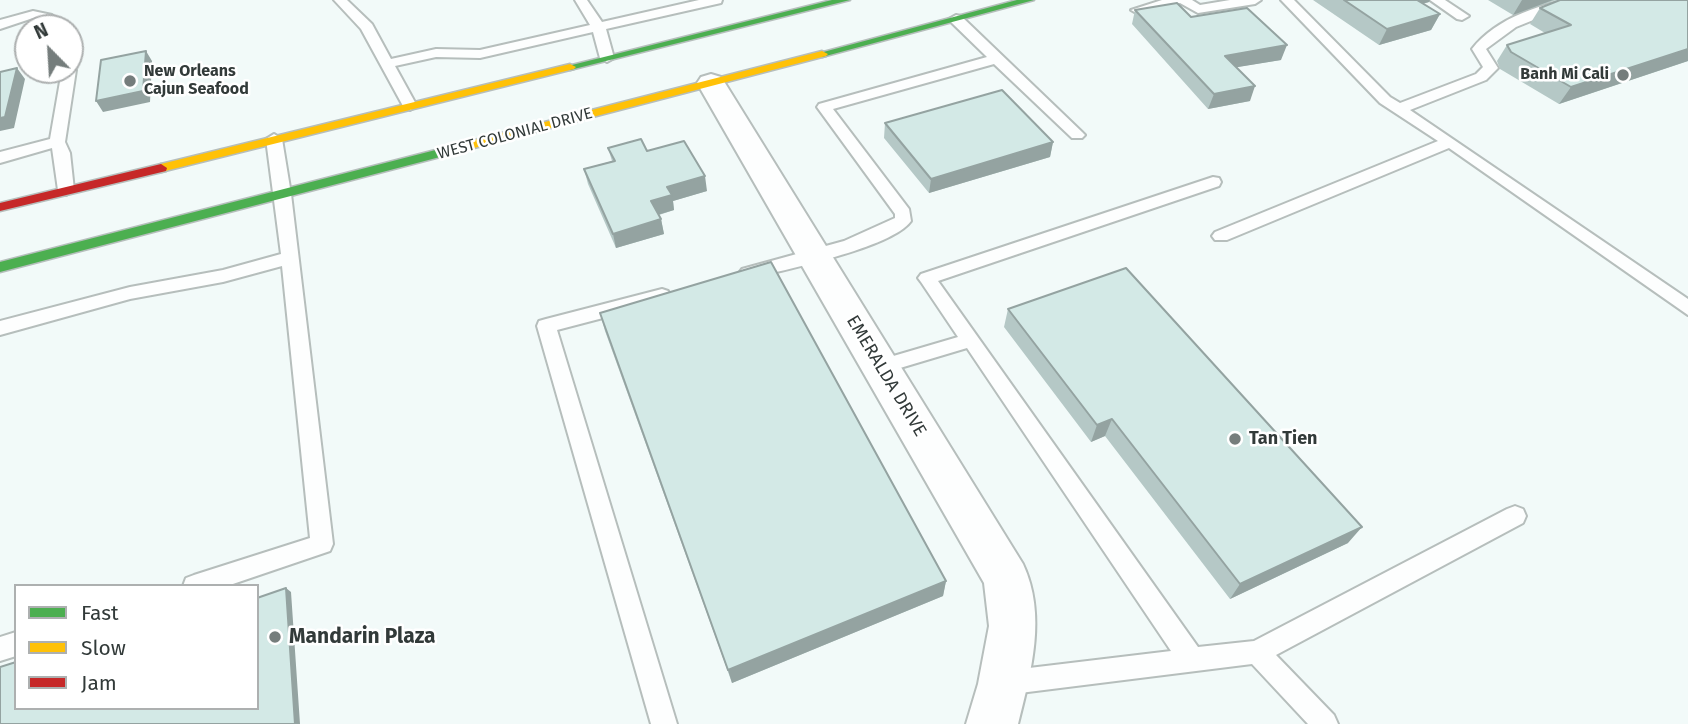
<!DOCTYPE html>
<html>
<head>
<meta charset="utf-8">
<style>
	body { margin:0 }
	#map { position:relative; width:1688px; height:724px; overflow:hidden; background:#f2faf9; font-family:"Fira Sans",sans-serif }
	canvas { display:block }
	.legend { position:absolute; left:14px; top:584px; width:245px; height:126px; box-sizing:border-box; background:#fff; border:2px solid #adb0b0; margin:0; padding:9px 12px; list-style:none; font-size:21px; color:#323a39 }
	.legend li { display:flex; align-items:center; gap:14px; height:35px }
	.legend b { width:35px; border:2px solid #adb0b0 }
	.north { position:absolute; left:14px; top:14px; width:70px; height:70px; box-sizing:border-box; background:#fff; border:2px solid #adb0b0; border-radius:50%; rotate:336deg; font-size:19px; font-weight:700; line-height:28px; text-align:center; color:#323a39 }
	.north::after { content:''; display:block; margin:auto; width:24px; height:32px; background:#757d7c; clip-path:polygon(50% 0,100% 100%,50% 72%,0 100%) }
</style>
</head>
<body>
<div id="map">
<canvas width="1688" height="724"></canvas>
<ul class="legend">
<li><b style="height:9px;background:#4caf50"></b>Fast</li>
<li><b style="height:9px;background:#ffc107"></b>Slow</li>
<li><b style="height:9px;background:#c62828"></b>Jam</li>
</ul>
<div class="north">N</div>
</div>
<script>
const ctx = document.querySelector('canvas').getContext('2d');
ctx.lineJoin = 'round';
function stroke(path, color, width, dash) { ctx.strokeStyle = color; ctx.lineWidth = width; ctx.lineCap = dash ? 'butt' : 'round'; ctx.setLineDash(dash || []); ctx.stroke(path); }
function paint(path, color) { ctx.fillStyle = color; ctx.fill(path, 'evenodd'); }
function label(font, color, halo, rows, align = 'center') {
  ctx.font = font + ' "Fira Sans",sans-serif'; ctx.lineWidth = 5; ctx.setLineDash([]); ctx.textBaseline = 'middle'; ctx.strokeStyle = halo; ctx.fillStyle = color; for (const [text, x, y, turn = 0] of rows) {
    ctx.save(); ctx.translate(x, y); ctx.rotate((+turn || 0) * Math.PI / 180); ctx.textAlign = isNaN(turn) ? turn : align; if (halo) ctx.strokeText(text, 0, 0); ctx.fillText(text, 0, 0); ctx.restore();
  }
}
const lane = new Path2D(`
	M334,0H347L372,24L391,59L436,49L480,50L590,25L575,0H587L602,22L699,0H722L721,3L606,29L614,58L607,62L600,58L593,32L480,58L436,57L395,66L417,106L410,110L403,106L361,29Z
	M1162,0H1192L1200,5L1230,0H1261L1255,4L1198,13L1180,3L1138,14L1131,10Z
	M1281,0H1294L1390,97L1400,103L1476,74L1483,67L1472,49C1496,18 1546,0 1583,0L1516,27L1486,49L1498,68L1486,80L1410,110L1688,299V315L1449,148L1227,240H1215L1212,236L1215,232L1438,141L1380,103Z
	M1430,0H1445L1469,16L1462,20L1457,19Z
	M33,11L52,15L70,28H55L33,18L0,29V20Z
	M956,15L961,16L1082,132L1085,135L1082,138H1072L994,64L833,109L909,209L911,221C892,248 783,270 748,279L742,277L739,273L742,269L844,241L895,218V214L817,107L819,104L987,57L951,22L949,19Z
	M70,33L75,34L80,44L77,63L72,67L76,70L65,142L70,153L74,190L66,195L58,190L52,148L0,163V152L50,139L62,70H70Z
	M274,134L282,139L291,194L333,544L330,551L227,586H183L186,578L194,575L310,538L282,266L223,282L130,299L0,335V321L130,287L223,270L281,254L266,139Z
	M1213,177L1219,178L1221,182L1219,186L938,281L1198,647L1254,641L1507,509L1515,506L1523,509L1526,516L1523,523L1276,655L1334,715L1338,724H1308L1252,664L1004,695L995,692L992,683L995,674L1004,671L1171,651L967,348L880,374L873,372L870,367L873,362L958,337L921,282L918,278L921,274Z
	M662,289L668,291L671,296L668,301L557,330L677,724H651L537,326L539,321L546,319Z
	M16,632V656L0,661V637Z`);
const street = new Path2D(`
	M711,74L721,77L725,83L1023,564C1047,615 1031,672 1018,724H966L978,684L989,626L984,583L697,83L701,77Z`);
const fast = new Path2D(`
	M832,0H850L570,70L564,67Z
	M1017,0H1034L822,57L816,54Z
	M455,145L461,149L459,152L0,272V262Z`);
const slow = new Path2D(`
	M822,51L828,54L826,56L455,153L449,149L451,146Z
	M570,64L576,67L574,69L161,172L155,168L161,164Z`);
const jam = new Path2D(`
	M161,164L167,168L166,171L0,211V203Z`);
stroke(lane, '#b6bebc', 4);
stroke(street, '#b6bebc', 4);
stroke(fast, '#b6bebc', 3);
stroke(slow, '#b6bebc', 3);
stroke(jam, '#b6bebc', 3);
paint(lane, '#fdfefe');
paint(street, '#fdfefe');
paint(fast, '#4caf50');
paint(slow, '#ffc107');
paint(jam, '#c62828');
paint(new Path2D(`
	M1313,0H1430L1429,2L1423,4L1440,14L1431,30L1379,45Z
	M1488,0H1688V61L1559,104L1500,69L1497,61L1507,45L1545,33L1530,24L1540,8L1559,0L1553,1L1513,15Z
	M1135,10L1191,17L1281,60L1237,67L1250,101L1208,109L1132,24Z
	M885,123L1053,142L1050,157L929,193L884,138Z
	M608,148L647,151L707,191L673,201L674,210L659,215L661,219L664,234L616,248L588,184L584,169L612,161Z
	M1008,309L1348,543L1230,599L1105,436L1091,442L1004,327Z
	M600,313L946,581L943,596L732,683L605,331Z`), '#b5c8c6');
paint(new Path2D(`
	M1404,0H1430L1429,2L1399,10Z
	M1522,0H1553L1513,15Z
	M1440,14L1431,30L1379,45L1387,29Z
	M1287,45L1281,60L1220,70L1225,56Z
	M1688,49V61L1559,104L1571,87Z
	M146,51L152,61L150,102L103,112L96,101Z
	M17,68L25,79L14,128L0,131V118Z
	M1255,86L1250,101L1208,109L1214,94Z
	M1053,142L1050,157L929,193L931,179Z
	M705,176L707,191L673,201L674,210L654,216L651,201L667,187Z
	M661,219L664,234L616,248L613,234Z
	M1112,419L1105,436L1091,442L1097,425Z
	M1362,527L1348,543L1230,599L1240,584Z
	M946,581L943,596L732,683L728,670Z
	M286,588L291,592L300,724H295Z`), '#94a3a1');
const building = new Path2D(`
	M1344,0H1417L1440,14L1387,29Z
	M1560,0H1688V49L1571,87L1511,52L1507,45L1571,25L1540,8Z
	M1177,3L1191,17L1247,8L1287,45L1225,56L1255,86L1214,94L1135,10Z
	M146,51L143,91L96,101L101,60Z
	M17,68L5,117L0,118V72Z
	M1002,90L1053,142L931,179L885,123Z
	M641,139L647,151L684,141L705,176L667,187L672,195L651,201L661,219L613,234L584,169L615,161L608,148Z
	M771,262L946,581L728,670L600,313Z
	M1126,268L1362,527L1240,584L1112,419L1097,425L1008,309Z
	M286,588L295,724H0V667L16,662V708H257V598Z`);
paint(building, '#d3e9e6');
stroke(building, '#94a3a1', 2);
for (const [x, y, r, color] of [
	[1623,75,7,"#757d7c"],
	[130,81,7,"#757d7c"],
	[1235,439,7,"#757d7c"],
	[275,637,7,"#757d7c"]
]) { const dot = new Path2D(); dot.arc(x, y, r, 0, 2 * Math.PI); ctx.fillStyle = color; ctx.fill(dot); stroke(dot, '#fff', 2.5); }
label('bold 16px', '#323a39', '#fff', [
	["New Orleans",144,72],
	["Cajun Seafood",144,90],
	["Banh Mi Cali",1609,75,"right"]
], 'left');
label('16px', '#323a39', '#fff', [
	["WEST COLONIAL DRIVE",515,134,-15]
]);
label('18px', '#323a39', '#fff', [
	["EMERALDA DRIVE",886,376,59]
]);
label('bold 18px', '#323a39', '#fff', [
	["Tan Tien",1249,439]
], 'left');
label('bold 21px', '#323a39', '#fff', [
	["Mandarin Plaza",289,637]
], 'left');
</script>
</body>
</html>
